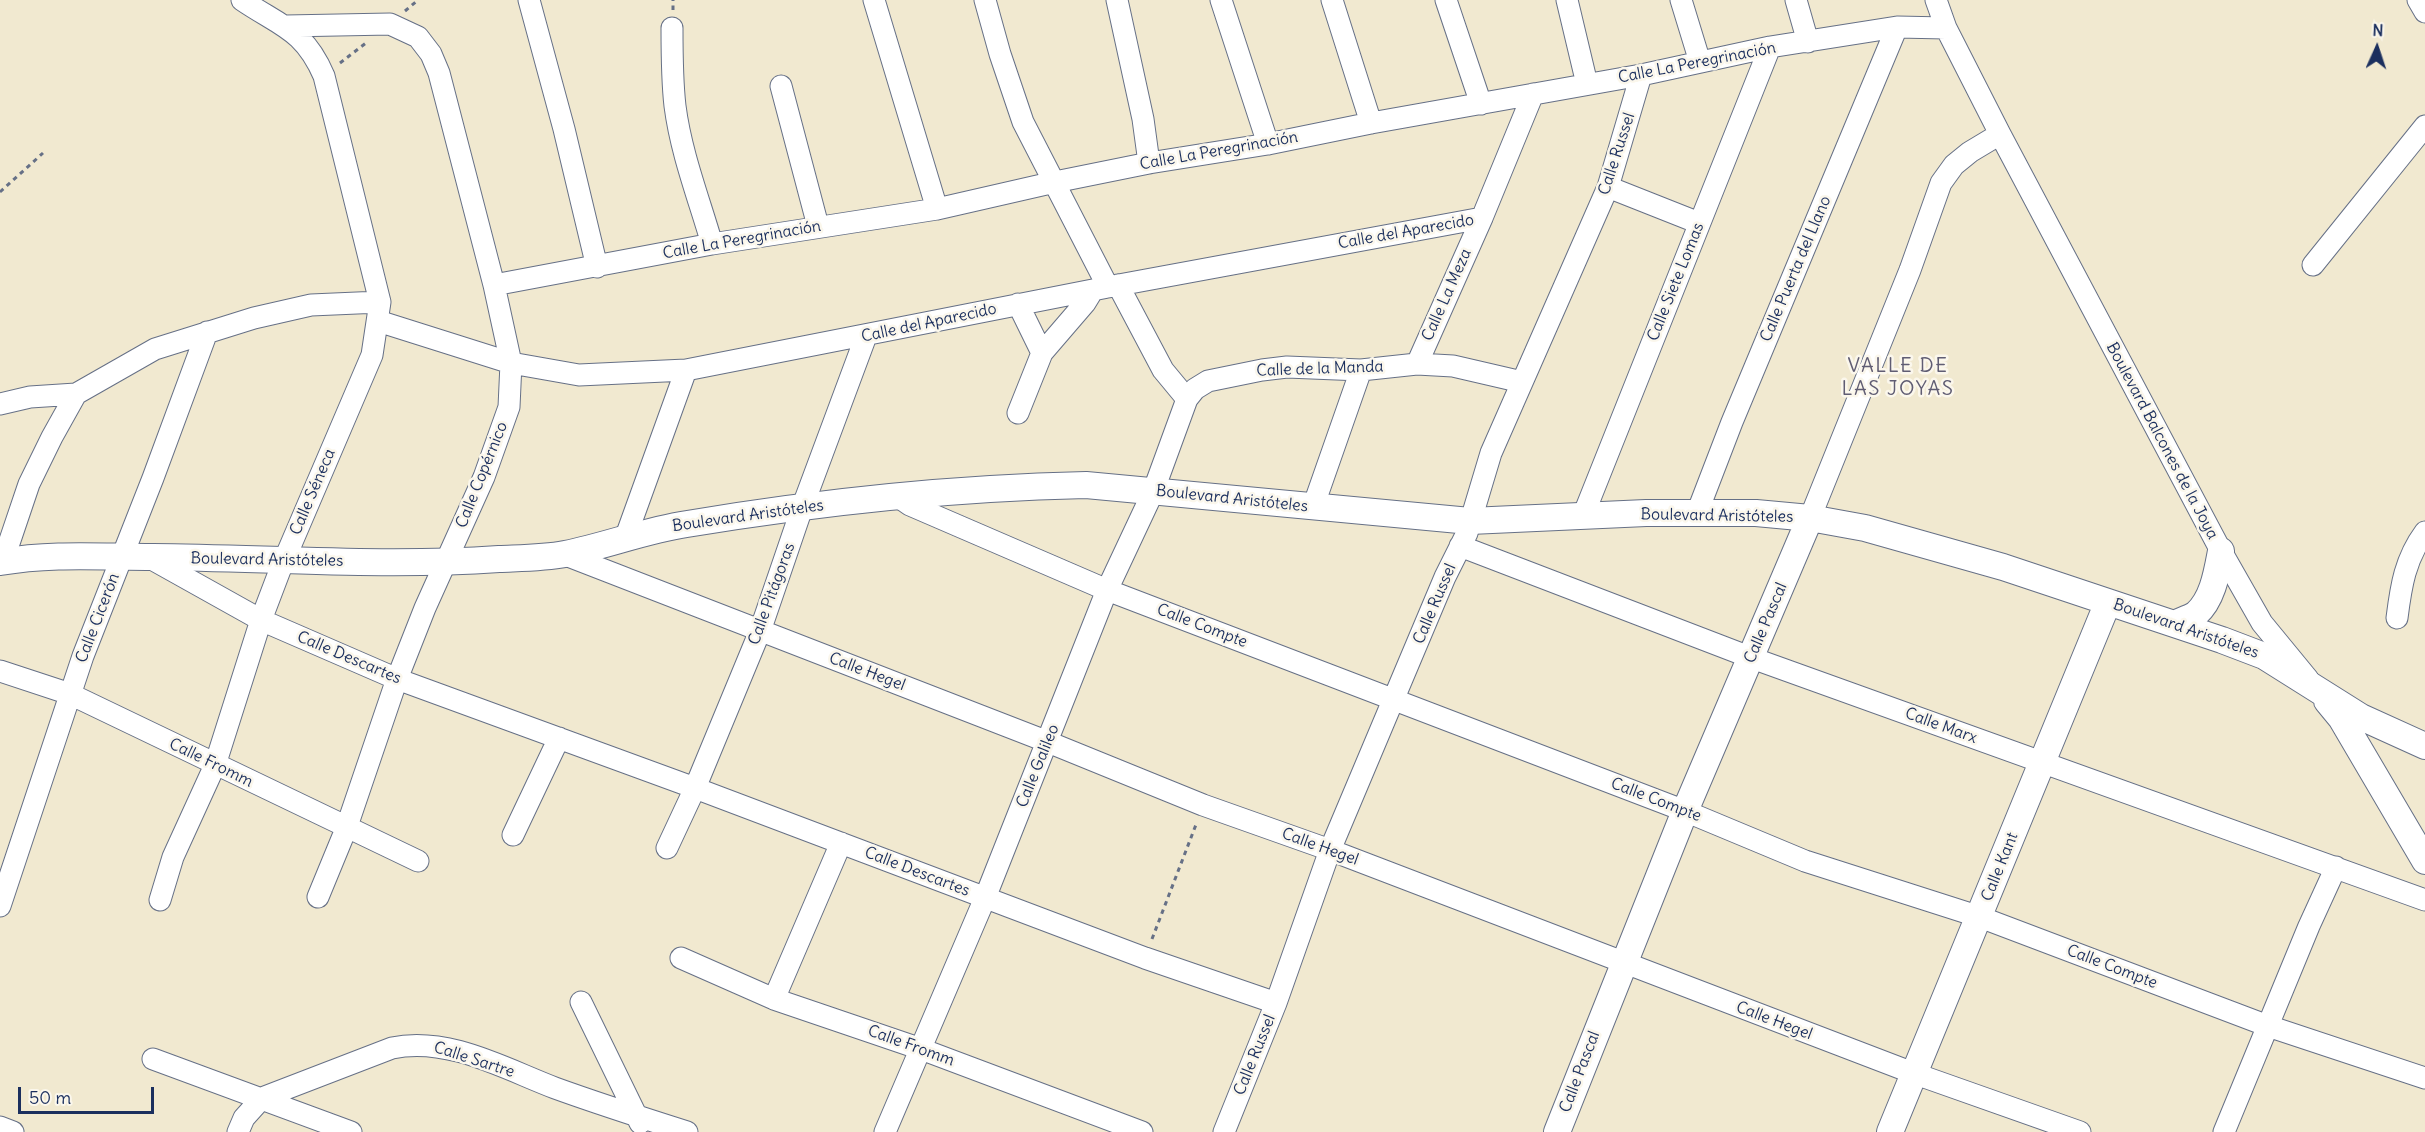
<!DOCTYPE html>
<html>
<head>
<meta charset="utf-8">
<style>
	body { margin:0 }
	#map { position:relative; width:2425px; height:1132px; overflow:hidden; background:#f1e9d0; font-family:Delius,sans-serif }
	canvas { display:block }
	.north { position:absolute; left:2347px; top:18px; width:60px; height:60px; -webkit-text-stroke:4px #fbf7ec; paint-order:stroke; rotate:3deg; font-size:16px; font-weight:700; line-height:24px; text-align:center; color:#1b2f5e }
	.north::after { content:''; display:block; margin:auto; width:21px; height:27px; background:#1b2f5e; clip-path:polygon(50% 0,100% 100%,50% 72%,0 100%) }
	.scale { position:absolute; left:18px; top:1087px; width:136px; height:27px; box-sizing:border-box; border:3px solid #1b2f5e; border-top:0; padding-left:8px; font-size:18px; line-height:21px; white-space:nowrap; color:#1b2f5e; -webkit-text-stroke:4px #fbf7ec; paint-order:stroke }
</style>
</head>
<body>
<div id="map">
<canvas width="2425" height="1132"></canvas>
<div class="north">N</div>
<div class="scale">50 m</div>
</div>
<script>
const ctx = document.querySelector('canvas').getContext('2d');
ctx.lineJoin = 'round';
function stroke(path, color, width, dash) { ctx.strokeStyle = color; ctx.lineWidth = width; ctx.lineCap = dash ? 'butt' : 'round'; ctx.setLineDash(dash || []); ctx.stroke(path); }
function label(font, color, halo, rows, align = 'center') {
  ctx.font = font + ' Delius,sans-serif'; ctx.lineWidth = 5; ctx.setLineDash([]); ctx.textBaseline = 'middle'; ctx.strokeStyle = halo; ctx.fillStyle = color; for (const [text, x, y, turn = 0] of rows) {
    ctx.save(); ctx.translate(x, y); ctx.rotate((+turn || 0) * Math.PI / 180); ctx.textAlign = isNaN(turn) ? turn : align; if (halo) ctx.strokeText(text, 0, 0); ctx.fillText(text, 0, 0); ctx.restore();
  }
}
const minor = new Path2D(`
	M529,0L564,129L597,267
	M874,0L937,209
	M985,0L1000,54L1023,122L1108,287
	M1117,0L1143,119L1149,163
	M1221,0L1268,144
	M1332,0L1371,123
	M1446,0L1481,104
	M1567,0L1587,84
	M1681,0L1700,62
	M1796,0L1808,42
	M1936,0L1946,28L2000,134L2221,551L2262,623L2308,679
	M2418,0L2425,12
	M286,26L390,24L418,37L431,54L439,73L494,285L511,363L509,407L484,477L425,608L397,679L346,829L318,897
	M672,28C672,54 672,80 675,106C681,153 699,199 712,244
	M781,86L818,226
	M1608,187L1699,223
	M2313,265L2425,126
	M494,285L712,244L937,209L1055,182L1149,163L1268,144L1371,123L1641,75L1770,47L1897,27L1946,28
	M1118,285L1163,370L1187,399
	M1018,304L1042,353
	M378,321L511,363L579,375L686,370L1108,287L1482,218
	M1417,364L1482,218L1533,94
	M0,404L30,397L76,394L155,349L254,318L311,305L380,302
	M1018,413L1042,353L1085,303L1093,290
	M897,496L910,505L1107,590L1685,811L1805,861L1980,917L2268,1026L2425,1078
	M1313,507L1361,370
	M1697,513L1732,422L1897,27
	M1583,516L1770,47
	M1810,518L1910,270L1941,183L1954,165L1970,152L2000,134
	M625,539L686,370
	M1460,546L1752,658L2425,900
	M563,554L1048,742L1203,805L1330,850L1913,1073L2080,1132
	M150,558L261,620L397,679L695,788L1145,958L1276,1003
	M3,561L29,484L52,437L76,394
	M2397,618C2401,586 2405,559 2425,532
	M0,671L70,694L418,861
	M513,835L559,738
	M667,848L695,788L760,631L802,508L866,336
	M160,900L173,857L215,765L261,620L280,570L372,355L380,302L324,76C304,29 280,26 242,0
	M0,906L83,656L153,478L207,332
	M681,958L774,999L921,1049L1142,1132
	M774,999L841,843
	M581,1002L640,1123
	M153,1059L351,1132
	M0,1127L13,1132
	M238,1132L244,1118L262,1098L392,1048C448,1036 505,1069 555,1088C599,1104 643,1118 687,1132
	M885,1132L985,898L1107,590L1153,492L1187,399L1195,389L1208,381L1262,370L1287,367L1361,370L1417,364L1453,366L1522,382
	M1224,1132L1276,1003L1330,850L1445,577L1467,533L1491,453L1608,187L1641,75
	M2224,1132L2309,926L2336,867`);
const tertiary = new Path2D(`
	M0,562C51,553 102,557 153,557C268,558 384,567 499,559C521,558 544,558 565,554C606,546 646,530 687,524C819,502 952,488 1086,485L1470,521L1646,513H1756L1810,518L1865,528L2003,567L2222,640L2264,656L2361,717L2425,746
	M2174,624C2180,621 2190,618 2196,614C2213,599 2217,572 2221,551
	M2327,701L2341,718L2425,861
	M1557,1132L1685,811L1810,518
	M1890,1132L2108,602`);
stroke(minor, '#667086', 23);
stroke(tertiary, '#667086', 28);
stroke(new Path2D(`
	M673,10V0
	M405,11L418,0
	M340,63L366,43
	M0,192L43,153
	M1152,939L1197,822`), '#667086', 3, [4.5, 4.5]);
stroke(minor, '#fff', 21);
stroke(tertiary, '#fff', 26);
label('16px', '#1b2f5e', '#fbf7ec', [
	["Calle La Peregrinación",1697,63,-11],
	["Calle La Peregrinación",1219,151,-10],
	["Calle Russel",1617,154,-72],
	["Calle del Aparecido",1406,232,-10],
	["Calle La Peregrinación",742,240,-10],
	["Calle Puerta del Llano",1796,269,-67],
	["Calle Siete Lomas",1676,282,-68],
	["Calle La Meza",1447,295,-66],
	["Calle del Aparecido",929,323,-12],
	["Calle de la Manda",1320,369,-2],
	["Boulevard Balcones de la Joya",2162,441,62],
	["Calle Copérnico",482,475,-68],
	["Calle Séneca",313,492,-67],
	["Boulevard Aristóteles",1232,499,6],
	["Boulevard Aristóteles",748,516,-8],
	["Boulevard Aristóteles",1717,516,1],
	["Boulevard Aristóteles",267,560,1],
	["Calle Pitágoras",772,594,-70],
	["Calle Russel",1435,604,-67],
	["Calle Cicerón",98,618,-69],
	["Calle Pascal",1766,623,-67],
	["Calle Compte",1202,626,21],
	["Boulevard Aristóteles",2186,629,19],
	["Calle Descartes",349,658,23],
	["Calle Hegel",867,672,21],
	["Calle Marx",1941,726,20],
	["Calle Fromm",211,763,26],
	["Calle Galileo",1038,766,-68],
	["Calle Compte",1656,800,21],
	["Calle Hegel",1320,847,20],
	["Calle Kant",2000,867,-68],
	["Calle Descartes",917,872,21],
	["Calle Compte",2112,967,21],
	["Calle Hegel",1774,1021,21],
	["Calle Fromm",911,1046,20],
	["Calle Russel",1255,1055,-68],
	["Calle Sartre",474,1060,18],
	["Calle Pascal",1580,1072,-69]
]);
ctx.letterSpacing = '1.5px';
label('20px', '#605d73', '#fbf7ec', [
	["VALLE DE",1898,366],
	["LAS JOYAS",1898,389]
]);
ctx.letterSpacing = '0px';
</script>
</body>
</html>
